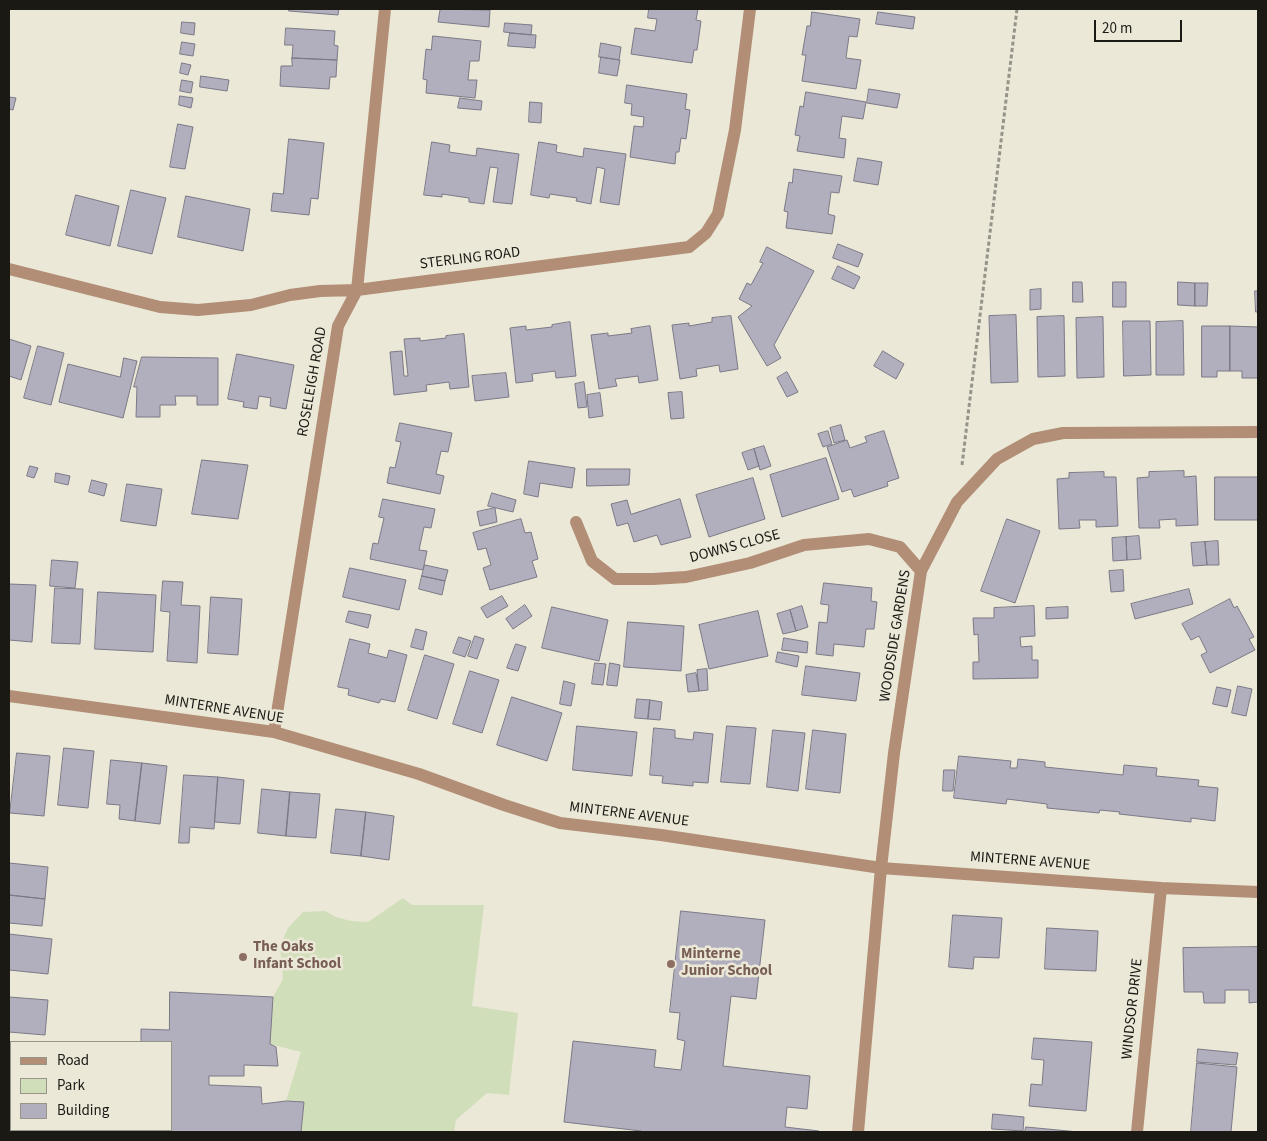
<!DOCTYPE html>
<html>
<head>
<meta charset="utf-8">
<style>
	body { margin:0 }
	#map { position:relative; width:1267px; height:1141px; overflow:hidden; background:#ebe8d8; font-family:"Source Sans 3",sans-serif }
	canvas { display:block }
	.frame { position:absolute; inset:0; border:10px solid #1a1914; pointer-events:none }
	.legend { position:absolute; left:10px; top:1041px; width:162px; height:90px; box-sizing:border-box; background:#ebe8d8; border:1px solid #97958a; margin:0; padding:6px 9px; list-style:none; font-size:15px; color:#1a1914 }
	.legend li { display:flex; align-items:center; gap:10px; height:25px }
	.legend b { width:25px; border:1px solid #97958a }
	.scale { position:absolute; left:1094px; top:20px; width:88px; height:22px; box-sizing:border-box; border:2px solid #1a1914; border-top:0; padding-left:6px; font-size:15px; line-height:18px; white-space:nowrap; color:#1a1914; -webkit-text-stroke:4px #ebe8d8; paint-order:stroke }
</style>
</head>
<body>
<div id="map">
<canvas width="1267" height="1141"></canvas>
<div class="frame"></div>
<ul class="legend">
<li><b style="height:6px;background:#b18e75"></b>Road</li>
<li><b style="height:14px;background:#d1deba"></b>Park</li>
<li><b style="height:14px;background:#b1aebd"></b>Building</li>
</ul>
<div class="scale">20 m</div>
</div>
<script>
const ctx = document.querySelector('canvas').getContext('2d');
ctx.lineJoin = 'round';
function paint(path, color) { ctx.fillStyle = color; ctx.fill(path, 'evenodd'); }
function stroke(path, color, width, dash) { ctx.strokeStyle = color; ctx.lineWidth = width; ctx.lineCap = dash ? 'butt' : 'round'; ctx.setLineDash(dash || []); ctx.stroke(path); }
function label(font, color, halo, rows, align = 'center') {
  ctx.font = font + ' "Source Sans 3",sans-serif'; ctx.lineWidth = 5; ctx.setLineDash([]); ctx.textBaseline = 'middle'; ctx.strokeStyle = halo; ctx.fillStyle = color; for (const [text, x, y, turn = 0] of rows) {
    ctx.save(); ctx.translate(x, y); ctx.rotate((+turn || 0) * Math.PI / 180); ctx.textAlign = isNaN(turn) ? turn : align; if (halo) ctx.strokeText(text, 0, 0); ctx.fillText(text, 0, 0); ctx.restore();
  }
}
paint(new Path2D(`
	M403,898L412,905H484L472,1006L518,1013L509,1095L487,1093L456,1120L454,1132H301L304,1102L286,1101L301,1052L270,1044L273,997L283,979L280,946L288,928L303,912L325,911L336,917L351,921L368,922Z`), '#d1deba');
const building = new Path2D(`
	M289,9H339L338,15L289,11Z
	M436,9L490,10L489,27L438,22L440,10Z
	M649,9H698L696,20L701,21L697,50H694L692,63L631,54L635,28L655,31L657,19L648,18Z
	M812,12L860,19L857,37L849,36L846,58L861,60L856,89L802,81L806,55H802L807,26H810Z
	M878,12L915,17L913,29L876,24Z
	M182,22L195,23L194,35L181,33Z
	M505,23L532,25L531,35L504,32Z
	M286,28L335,31L334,45L338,46L337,60L292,58L293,45H285Z
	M510,33L536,35L535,48L508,46Z
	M433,36L481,41L479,61H470L468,80H477L475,98L426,93L427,80L423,79L426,49L431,50Z
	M182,42L195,44L193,56L180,54Z
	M601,43L621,47L619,60L599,57Z
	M601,57L620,60L617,76L599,73Z
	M292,58L337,60L336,77H330L329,89L280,86L281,66H292Z
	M182,63L191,65L188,75L180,73Z
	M201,76L229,80L227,91L200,87Z
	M182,80L193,82L191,93L180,91Z
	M627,85L687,94L685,109L690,110L686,139L681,138L679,152H676L675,164L630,157L634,126L643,127L644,117L631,115L632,104L625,103Z
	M869,89L900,94L897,108L867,103Z
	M806,92L866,102L863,119L842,116L839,138L846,139L844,158L797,151L800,136L795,135L800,106L803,107Z
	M180,96L193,98L191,108L179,105Z
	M9,97L16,98L13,110L9,109Z
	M460,98L482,101L481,110L458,108Z
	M530,102L542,103L541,123L529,122Z
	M178,124L193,127L185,169L170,167Z
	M289,139L324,143L318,199L311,198L309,215L271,211L273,193L283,194Z
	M432,142L450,145L449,152L476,156L477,148L519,154L512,204L493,202L498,168L490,167L484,204L469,202V198L442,194V197L424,195Z
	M539,142L557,145L556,152L583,157L584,148L626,154L619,205L600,202L605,169L597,167L591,204L576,201L577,198L550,194L549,198L531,195Z
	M858,158L882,162L878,185L854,181Z
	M794,169L842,176L839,193L831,192L828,214L835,216L832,234L786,228L788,212L784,211L789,182L792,183Z
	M131,190L166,198L152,254L118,246Z
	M76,195L119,206L110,246L66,235Z
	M186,196L250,209L243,251L178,237Z
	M838,244L863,254L858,267L833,258Z
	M767,247L814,271L774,345L781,358L767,366L738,317L752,306L739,299L747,283L751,285L763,263L760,262Z
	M838,266L860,277L854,289L832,279Z
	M1073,282H1082L1083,302H1073Z
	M1113,282H1126V307H1113Z
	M1178,282L1195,283V306L1178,305Z
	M1195,283H1208L1207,306H1195Z
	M1041,289V309L1030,310V290Z
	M1255,291H1258V312H1256Z
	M1016,315L1018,382L991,383L989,316Z
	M731,316L738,369L720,372L719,365L696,369L697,376L680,379L672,325L689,323V326L712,322V318Z
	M1064,316L1065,376L1038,377L1037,317Z
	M1103,317L1104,377L1077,378L1076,318Z
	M1123,321H1150L1151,375L1124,376Z
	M1183,321L1184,375H1156V322Z
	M570,322L576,376L556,378L555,371L532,374L533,381L516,383L510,328L526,326V330L552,327V325Z
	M650,326L658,380L639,383L638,376L615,379L617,386L599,389L591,335L608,333V336L632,333L631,329Z
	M1202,326H1230V371H1217V377H1202Z
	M1230,326L1258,327V378H1242V371H1230Z
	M464,334L469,387L450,389L449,382L426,385L427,391L394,395L390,352L402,351L404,376H408L404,339L420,338V341L446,338V336Z
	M9,339L31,346L21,380L9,376Z
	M38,346L64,353L51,405L24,398Z
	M883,351L904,364L896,379L874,366Z
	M237,354L294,365L286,409L270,406L271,398L259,396L257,409L243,407L244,402L228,399Z
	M142,357L218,358V405H197V396H175L176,405H160V417H136L137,387H134Z
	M124,358L137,361L123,418L59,402L68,364L120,377Z
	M787,372L798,392L787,397L777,378Z
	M506,373L509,397L475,401L472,376Z
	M584,382L587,407L578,408L575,384Z
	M682,392L684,418L671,419L668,393Z
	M600,393L603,416L589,418L587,395Z
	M400,423L452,433L448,452L441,451L436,474L444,476L440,494L387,483L390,467L395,468L401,442L396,441Z
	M841,425L845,440L834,443L830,428Z
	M828,431L832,444L823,447L818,434Z
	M884,431L899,478L887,482L888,486L854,497L851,489L842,492L827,447L847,440L850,448L867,442L865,437Z
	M764,446L771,466L760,470L754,449Z
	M754,449L759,466L748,470L742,453Z
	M826,458L839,499L782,517L770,475Z
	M202,460L248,465L238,519L192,514Z
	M529,461L575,468L572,488L540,483L538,497L524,494Z
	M30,466L38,468L34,478L27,476Z
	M587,469H630L629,485L587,486Z
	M1184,471V477L1196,476L1198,525L1176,526V519L1159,520L1160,528H1139L1137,478L1149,477V472Z
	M1104,472V477H1116L1118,526L1096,527V520H1079L1080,528L1059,529L1057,479L1069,478V473Z
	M56,473L70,476L68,485L55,482Z
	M1215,477H1258V520H1215Z
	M753,478L765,519L709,537L696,495Z
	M92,480L107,484L104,496L89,492Z
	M127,484L162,489L156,526L121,521Z
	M492,493L516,500L513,512L488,506Z
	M383,499L435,509L431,528L424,527L419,550L427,551L423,570L370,559L373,543L378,544L384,518L379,517Z
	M680,499L691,537L661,545L657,535L634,542L628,523L617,526L611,504L627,500L631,514Z
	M495,508L497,522L480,526L477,512Z
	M521,519L525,533L531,532L538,559L532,561L537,577L490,590L483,568L491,565L486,548L478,550L473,533Z
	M1007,519L1040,531L1015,603L981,591Z
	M1139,536L1141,559L1127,560L1126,537Z
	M1126,537L1127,560L1113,561L1112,538Z
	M1218,541L1219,565H1207L1205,542Z
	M1205,542L1207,565L1193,566L1191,543Z
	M52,560L78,562L75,588L50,586Z
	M425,565L448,570L445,581L422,576Z
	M350,568L406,580L399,610L343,597Z
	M1123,570L1124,591L1111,592L1109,571Z
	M422,576L445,581L442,595L419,589Z
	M163,581L183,582L181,605L200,606L197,663L167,661L170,612L161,611Z
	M824,583L872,588L871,601L877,602L874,629H866L864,647L834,644L833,656L816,654L819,622L827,623L829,605L821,604Z
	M9,584L36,585L32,642L9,640Z
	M55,588L83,589L80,644L52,643Z
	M1189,589L1193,604L1135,619L1131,604Z
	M98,592L156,595L153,652L95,649Z
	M502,596L508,606L487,618L481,608Z
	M211,597L242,599L238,655L208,653Z
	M1230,599L1234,608L1237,606L1254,637L1249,639L1255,650L1210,673L1201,655L1207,652L1199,636L1191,640L1182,624Z
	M525,605L532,616L513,629L506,619Z
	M802,606L808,627L796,631L790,610Z
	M1034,606L1035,636L1020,637L1021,647L1032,646V660H1038V678L973,679V662H979L978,634L974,635L973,618H994V608Z
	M552,607L608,620L599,661L542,648Z
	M1068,607V618L1046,619V608Z
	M790,610L796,631L783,634L777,614Z
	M349,611L371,615L368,628L346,622Z
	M758,611L768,656L709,669L699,625Z
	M628,622L684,626L681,671L624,667Z
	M416,629L427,632L423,650L411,647Z
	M475,636L484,639L477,659L468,656Z
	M459,637L471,641L465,657L453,653Z
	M784,638L808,642L807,653L782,650Z
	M350,639L370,644L368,653L387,658L389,650L407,655L395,702L381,699L379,703L348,695L349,689L338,687Z
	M516,644L526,647L518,671L507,668Z
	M778,652L799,656L797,667L776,662Z
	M425,655L454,664L437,719L408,710Z
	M595,663L606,664L603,685L592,684Z
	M610,663L620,665L617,686L607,685Z
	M806,666L860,673L856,701L802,695Z
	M707,669L708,690L699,691L697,670Z
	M470,671L499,680L482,733L453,724Z
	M696,673L699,691L688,692L686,675Z
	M564,681L575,684L571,706L560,704Z
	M1238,686L1252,689L1246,716L1232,713Z
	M1217,687L1231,690L1227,707L1213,704Z
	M512,697L562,713L547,761L497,745Z
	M637,699L650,700L648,719L635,718Z
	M650,700L662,702L660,720L648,719Z
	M577,726L637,732L632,776L573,770Z
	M727,726L756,728L750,784L721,782Z
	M654,728L675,730V738L693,740L694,732L713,734L708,783L693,782V786L662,783L663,776L650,775Z
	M773,730L805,733L798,791L767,787Z
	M813,730L846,734L840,793L806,789Z
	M64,748L94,751L88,808L58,805Z
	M17,753L50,756L44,816L10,813Z
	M959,756L1011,761L1010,768H1017L1018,759L1045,762V767L1123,775L1124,765L1157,768L1156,776L1199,780L1198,786L1218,788L1215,821L1191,818V822L1119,814L1120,812L1100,810L1099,813L1047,808V804L1007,799L1006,804L954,798Z
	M111,760L142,763L135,821L119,819L120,805L107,804Z
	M142,763L167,766L160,824L135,821Z
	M944,770H955L953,791H943Z
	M184,775L218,777L214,829L190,827L189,843H179Z
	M218,777L244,780L240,824L215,822Z
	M262,789L290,792L286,836L258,833Z
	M290,792L320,794L316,838L286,836Z
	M336,809L366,812L361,856L331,853Z
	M366,812L394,816L389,860L361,856Z
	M9,863L48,867L45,899L9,895Z
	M9,895L45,899L42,926L9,923Z
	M681,911L765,920L756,999L731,996L723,1066L810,1076L807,1109L787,1107L785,1127L819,1131V1132H641V1131L564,1122L573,1041L656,1050L654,1067L681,1070L685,1041L677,1039L680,1013L670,1012Z
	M953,915L1002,918L999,958L974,957L973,969L949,967Z
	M1047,928L1098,931L1096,971L1045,969Z
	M9,934L52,939L48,974L9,970Z
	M1258,947V1002L1249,1003V990H1225V1003H1204L1203,992H1184L1183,948Z
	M170,992L273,997L270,1044L276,1047L278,1066L244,1065V1076H209V1085L261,1087L262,1104L286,1101L304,1102L301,1132H153L154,1130H171V1042H141V1029L169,1030Z
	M9,997L48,1000L45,1035L9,1032Z
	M1034,1038L1092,1042L1086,1111L1029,1106L1031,1084L1042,1085L1044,1060L1032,1059Z
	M1198,1049L1238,1053L1236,1065L1197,1062Z
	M1197,1063L1237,1067L1231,1132H1191Z
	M11,1099V1130H52L53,1132H9V1100Z
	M993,1114L1024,1117L1023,1131L992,1129Z
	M1026,1127L1079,1132H1025Z`);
paint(building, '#b1aebd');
stroke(building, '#7c7987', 1);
stroke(new Path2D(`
	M962,465L1017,9`), '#969388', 3, [4, 2.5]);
stroke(new Path2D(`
	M858,1132L881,868`), '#b18e75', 12);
stroke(new Path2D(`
	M9,269L160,307L198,310L251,305L290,295L320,291L357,290L689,247L706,233L718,214L735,130L750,9
	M576,522L592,561L615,579H653L686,577L750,563L804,545L869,539L900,547L921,571
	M9,696L274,732L419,774L504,805L560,823L661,835L881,868L1161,888L1258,892
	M274,732L338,326L357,290L385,9
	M881,868L894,753L921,571L957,502L997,459L1033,439L1063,433L1258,432
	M1137,1132L1161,888`), '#b18e75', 12);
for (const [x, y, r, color] of [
	[243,957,5,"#8d6e63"],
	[671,964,5,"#8d6e63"]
]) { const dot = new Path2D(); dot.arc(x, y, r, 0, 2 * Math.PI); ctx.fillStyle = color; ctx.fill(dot); stroke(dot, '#ebe8d8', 2); }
label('15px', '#1a1914', '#ebe8d8', [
	["STERLING ROAD",470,259,-7],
	["ROSELEIGH ROAD",313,382,-80],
	["DOWNS CLOSE",735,547,-15],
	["WOODSIDE GARDENS",896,636,-81],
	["MINTERNE AVENUE",224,710,9],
	["MINTERNE AVENUE",629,815,7],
	["MINTERNE AVENUE",1030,862,4],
	["WINDSOR DRIVE",1133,1009,-84]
]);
label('bold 15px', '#785e54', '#ebe8d8', [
	["The Oaks",253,948],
	["Infant School",253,965],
	["Minterne",681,955],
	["Junior School",681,972]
], 'left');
</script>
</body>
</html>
